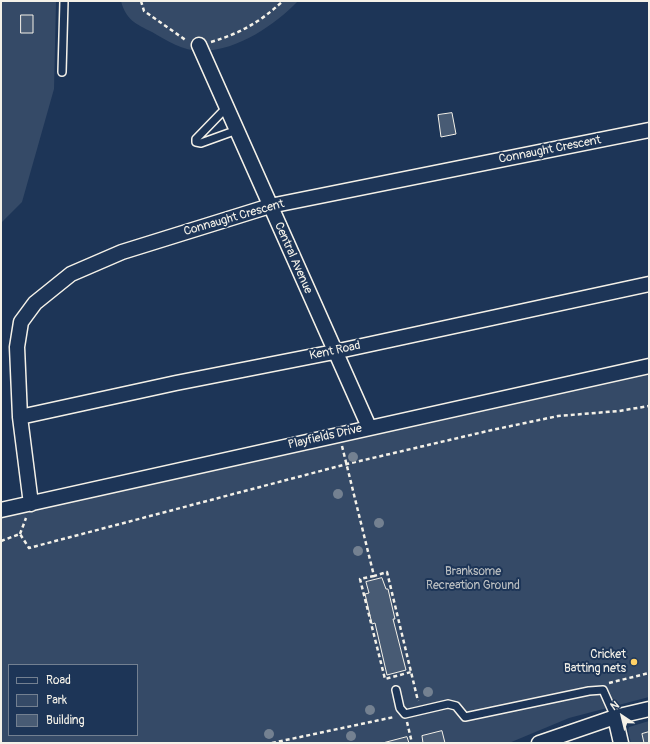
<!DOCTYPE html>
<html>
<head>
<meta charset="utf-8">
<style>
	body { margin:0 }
	#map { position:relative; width:650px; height:744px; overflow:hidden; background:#1d3557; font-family:Pangolin,sans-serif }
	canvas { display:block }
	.frame { position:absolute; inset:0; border:2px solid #f4f1e8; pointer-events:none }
	.legend { position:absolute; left:8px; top:664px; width:130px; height:72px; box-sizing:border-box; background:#1d3557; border:1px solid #738091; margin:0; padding:5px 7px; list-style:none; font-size:12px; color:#f4f1e8 }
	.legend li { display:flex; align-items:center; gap:8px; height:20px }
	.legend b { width:20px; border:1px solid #738091 }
	.north { position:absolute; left:602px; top:696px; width:40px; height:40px; -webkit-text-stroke:3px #1d3557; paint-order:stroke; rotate:325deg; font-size:11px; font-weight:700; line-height:16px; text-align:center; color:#f4f1e8 }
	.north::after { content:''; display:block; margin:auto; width:14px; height:18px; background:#f4f1e8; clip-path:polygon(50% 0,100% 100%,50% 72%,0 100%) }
</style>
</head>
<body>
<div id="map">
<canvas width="650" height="744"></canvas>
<div class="frame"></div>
<ul class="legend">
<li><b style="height:5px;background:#1d3557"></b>Road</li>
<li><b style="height:11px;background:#354a67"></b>Park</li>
<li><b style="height:11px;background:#485b74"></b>Building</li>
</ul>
<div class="north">N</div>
</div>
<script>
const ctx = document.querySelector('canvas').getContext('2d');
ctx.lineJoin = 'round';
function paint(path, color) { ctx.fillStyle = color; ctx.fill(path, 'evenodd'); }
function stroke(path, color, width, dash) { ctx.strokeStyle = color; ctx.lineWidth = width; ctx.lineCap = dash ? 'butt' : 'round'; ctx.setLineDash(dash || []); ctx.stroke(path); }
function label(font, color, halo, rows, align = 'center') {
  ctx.font = font + ' Pangolin,sans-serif'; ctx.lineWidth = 4; ctx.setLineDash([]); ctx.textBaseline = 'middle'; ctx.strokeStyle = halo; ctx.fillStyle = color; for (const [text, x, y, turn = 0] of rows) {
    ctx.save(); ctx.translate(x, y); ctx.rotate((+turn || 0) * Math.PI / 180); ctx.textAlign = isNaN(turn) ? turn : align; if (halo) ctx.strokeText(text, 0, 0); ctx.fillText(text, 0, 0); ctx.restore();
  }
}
paint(new Path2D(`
	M1,1L56,2L54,89L22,202L1,223Z
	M121,1H298C275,25 238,50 203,51C185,52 167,41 152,32C136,24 126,20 121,1Z
	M649,372V697L569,718L509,743H1V515ZM9,665H137V735H9Z
	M649,721V743H631L628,730L629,727Z`), '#354a67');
const building = new Path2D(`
	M21,15H33V33H21Z
	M452,113L456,134L441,137L438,115Z
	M382,578L386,589H388L395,619H393L406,670L387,675L375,623L372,624L365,594L369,593L366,582Z
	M442,731L445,743H423L422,736Z
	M649,732V743H644L642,734Z
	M407,737L409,743H383Z`);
paint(building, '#485b74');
stroke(building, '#f4f1e8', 1);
const service = new Path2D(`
	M62,72L64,1
	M227,107L196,139V142L201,143L237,130
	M396,690L400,708L405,714L448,704L456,706L465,717L589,691L603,690L615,717`);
const minor = new Path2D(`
	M199,45L369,427
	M20,417L176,383L334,352L649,284
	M31,504L20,417L17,347L21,322L35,303L71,274L122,252L270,206L649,130
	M1,510L649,366
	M615,717L621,743
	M539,743L615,717L649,709`);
stroke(service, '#f4f1e8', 10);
stroke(minor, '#f4f1e8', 17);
stroke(new Path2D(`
	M141,1L144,11L187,41
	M211,42C241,33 260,22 283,1
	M342,446L374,576L387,572L418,701
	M20,534L26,518
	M1,541L20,534L29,548L347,464L492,430L558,416L619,411L649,406
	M374,576L360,579L385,679L411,672
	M609,683L649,673
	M407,722L412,743
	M272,743L394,717`), '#f4f1e8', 2.5, [4, 3]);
stroke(service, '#1d3557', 7);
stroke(minor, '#1d3557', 14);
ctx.fillStyle = '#748191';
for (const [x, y] of [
	[353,457],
	[338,494],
	[379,523],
	[358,551],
	[428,692],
	[370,710],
	[269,734],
	[351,736]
]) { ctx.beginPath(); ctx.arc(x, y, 5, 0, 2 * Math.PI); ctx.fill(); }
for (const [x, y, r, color] of [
	[634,662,4,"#ffd166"]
]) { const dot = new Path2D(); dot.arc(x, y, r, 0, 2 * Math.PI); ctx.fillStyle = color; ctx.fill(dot); stroke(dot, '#1d3557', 1.5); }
label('12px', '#f4f1e8', '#1d3557', [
	["Connaught Crescent",550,150,-11],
	["Connaught Crescent",234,218,-16],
	["Central Avenue",293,258,66],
	["Kent Road",335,351,-12],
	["Playfields Drive",325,437,-13]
]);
label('12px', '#bbbfc1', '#1d3557', [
	["Branksome",473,572],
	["Recreation Ground",473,586]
]);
label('12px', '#f4f1e8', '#1d3557', [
	["Cricket",626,655],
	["Batting nets",626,669]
], 'right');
</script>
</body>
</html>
